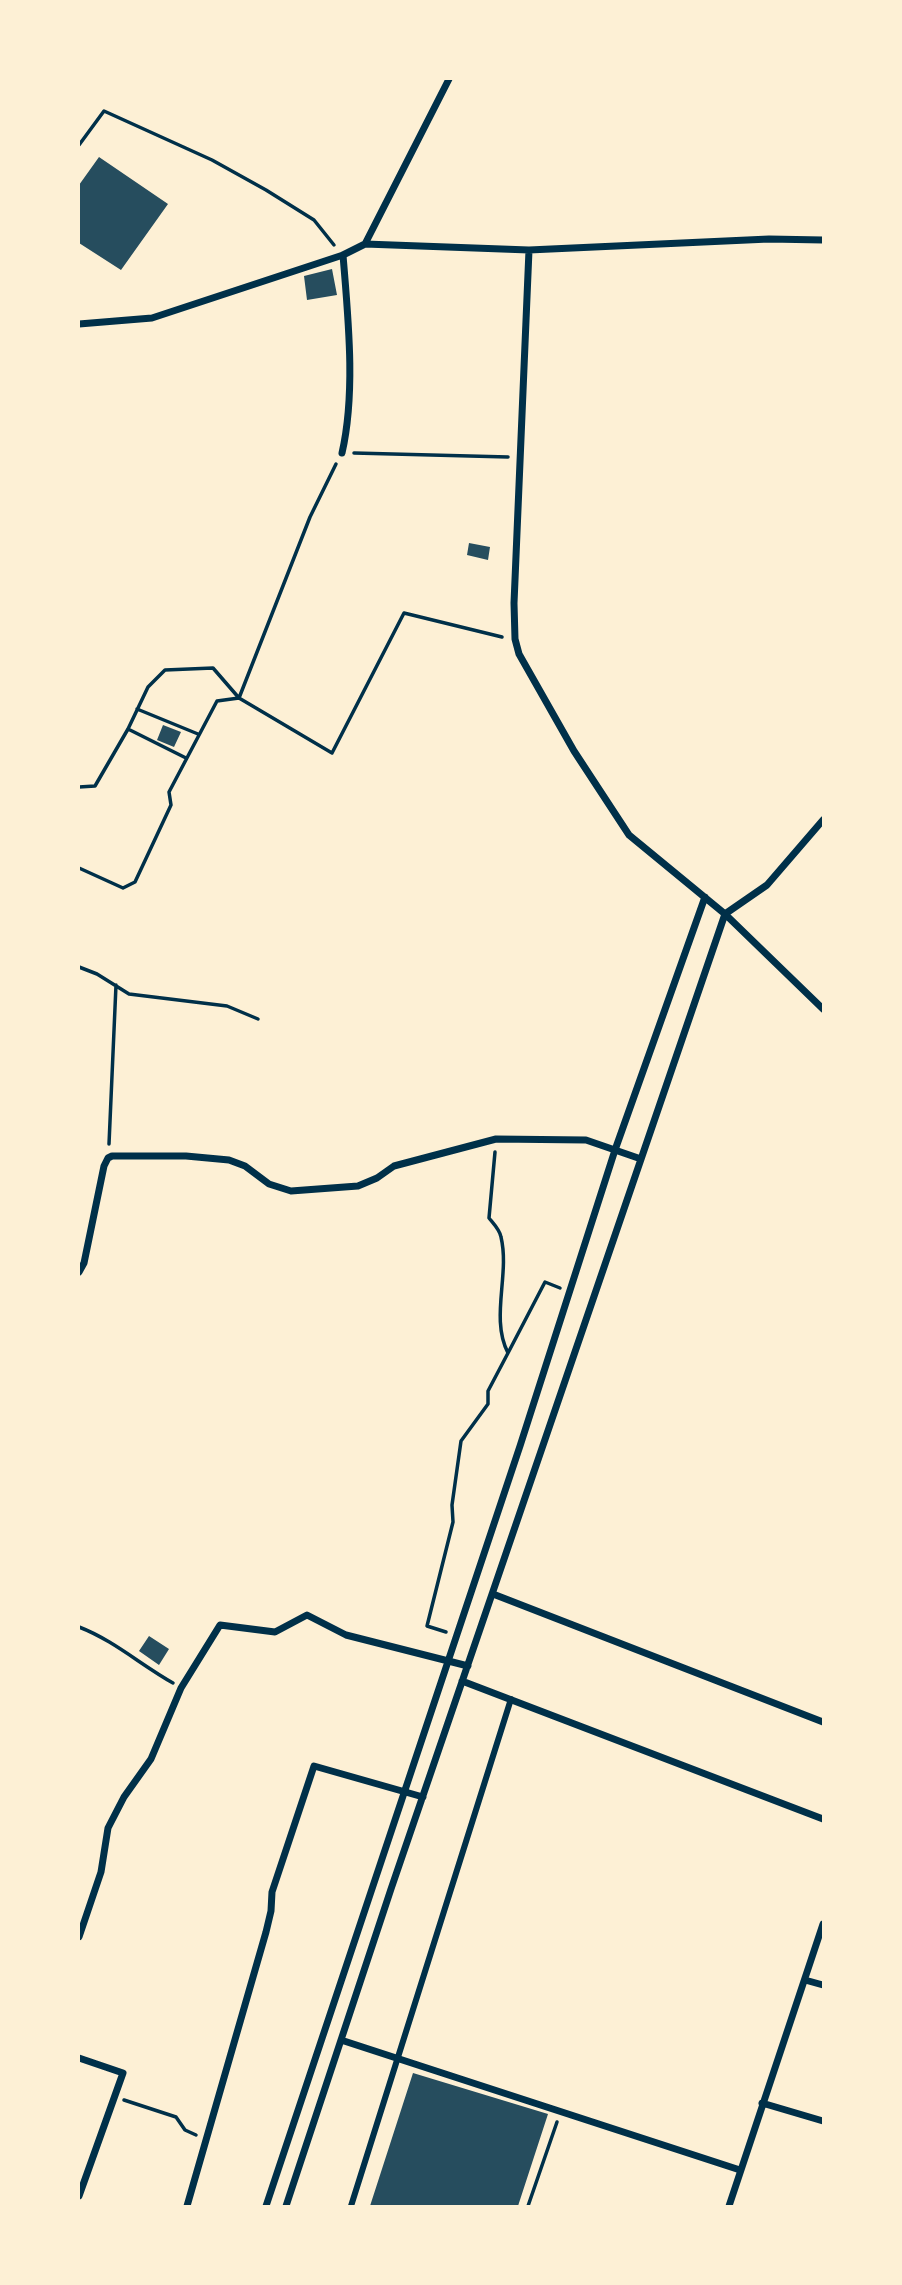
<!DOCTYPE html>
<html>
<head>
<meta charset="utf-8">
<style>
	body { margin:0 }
	#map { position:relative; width:902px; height:2285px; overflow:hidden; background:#fdf0d5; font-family:"IBM Plex Sans",sans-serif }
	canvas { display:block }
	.frame { position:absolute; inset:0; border:80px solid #fdf0d5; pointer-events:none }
</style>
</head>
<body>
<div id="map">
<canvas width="902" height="2285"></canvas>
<div class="frame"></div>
</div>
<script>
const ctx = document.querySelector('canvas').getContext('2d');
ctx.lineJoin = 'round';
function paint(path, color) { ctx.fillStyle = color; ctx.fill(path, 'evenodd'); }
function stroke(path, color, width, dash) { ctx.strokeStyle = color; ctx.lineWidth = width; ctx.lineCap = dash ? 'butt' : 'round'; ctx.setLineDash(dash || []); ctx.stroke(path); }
paint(new Path2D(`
	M99,157L168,204L121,270L79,243V185Z
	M332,269L337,295L307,300L304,276Z
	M469,543L490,547L488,560L467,555Z
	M163,725L181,732L174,747L157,740Z
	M149,1636L169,1649L159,1665L139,1651Z
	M413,2073L548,2114L518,2206H370Z`), '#264d5e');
stroke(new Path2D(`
	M79,145L104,111L212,160L266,190L314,220L334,245
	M354,453L508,457
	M137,709L198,734
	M128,729L186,758
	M79,787L95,786L128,729L148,687L165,670L213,668L239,698L332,753L404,613L502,637
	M79,868L123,888L135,882L171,805L169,792L217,701L239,698L310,517L336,464
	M79,967L97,974L129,994L227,1006L258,1019
	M109,1144L116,985
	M508,1353L545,1282L560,1288
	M79,1627C113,1640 141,1665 173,1683
	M446,1632L427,1626L453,1522L452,1505L461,1441L488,1404V1391L508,1353C490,1318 510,1275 501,1237C500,1230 493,1223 489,1218L495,1152
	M124,2100L176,2117L185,2130L196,2135
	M528,2206L557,2122`), '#003049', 3.5);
stroke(new Path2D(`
	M351,2206L511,1699`), '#003049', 6);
stroke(new Path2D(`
	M365,244L449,79
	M529,250L769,239L823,240
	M79,324L152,318L343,255L365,244L529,250L514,603L515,639L519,654L574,751L629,835L725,914L823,1009
	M342,453C356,392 348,317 343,255
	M79,1272L84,1263L104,1166L108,1158L112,1156H186L229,1160L245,1166L269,1184L291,1191L358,1186L377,1178L394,1166L496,1139L586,1140L641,1159
	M493,1594L823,1722
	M462,1681L823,1819
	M79,1937L101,1872L108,1828L124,1797L151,1759L181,1688L220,1625L275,1632L307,1615L346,1635L468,1666
	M805,1980L823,1985
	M341,2040L740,2170
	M79,2058L123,2073L79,2196
	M762,2103L823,2121
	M187,2206L266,1932L271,1911L272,1892L314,1766L423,1797
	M266,2206L520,1446L615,1150L705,897
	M286,2206L391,1889L725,914L767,885L823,820
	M729,2206L823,1924`), '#003049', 7);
</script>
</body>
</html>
